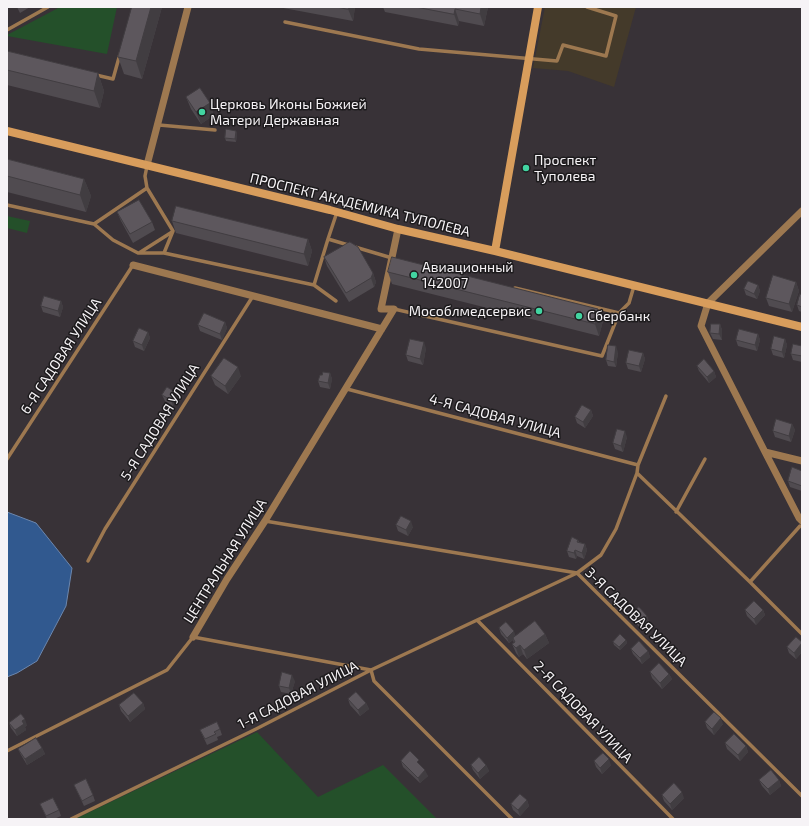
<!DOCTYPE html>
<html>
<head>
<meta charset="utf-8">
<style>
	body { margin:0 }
	#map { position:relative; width:809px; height:826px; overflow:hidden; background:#383237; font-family:"Exo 2",sans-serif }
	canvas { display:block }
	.frame { position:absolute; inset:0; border:8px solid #f6f3f6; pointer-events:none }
</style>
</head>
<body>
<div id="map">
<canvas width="809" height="826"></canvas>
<div class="frame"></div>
</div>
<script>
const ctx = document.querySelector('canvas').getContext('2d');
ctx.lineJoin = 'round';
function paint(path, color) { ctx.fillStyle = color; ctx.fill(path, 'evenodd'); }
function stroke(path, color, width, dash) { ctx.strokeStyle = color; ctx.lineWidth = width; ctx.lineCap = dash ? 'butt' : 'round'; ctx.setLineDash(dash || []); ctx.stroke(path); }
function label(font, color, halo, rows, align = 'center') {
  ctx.font = font + ' "Exo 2",sans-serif'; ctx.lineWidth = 3; ctx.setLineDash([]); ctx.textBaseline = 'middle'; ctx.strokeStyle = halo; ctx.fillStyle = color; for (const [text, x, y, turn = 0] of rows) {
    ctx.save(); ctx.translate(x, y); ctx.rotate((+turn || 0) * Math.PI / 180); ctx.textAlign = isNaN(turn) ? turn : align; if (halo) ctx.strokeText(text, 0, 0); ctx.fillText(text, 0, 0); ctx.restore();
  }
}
paint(new Path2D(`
	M545,7H636L614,87L568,71L533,68Z`), '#443a2a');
paint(new Path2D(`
	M60,7H117L107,54L7,36V35Z
	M7,216L30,221L27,233L7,228Z
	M257,732L318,797L383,765L437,819H75Z`), '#24502a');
const water = new Path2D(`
	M7,512L36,523L72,568L66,606L37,661L17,673L7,677Z`);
paint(water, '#31598f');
stroke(water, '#6c87ae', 1);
stroke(new Path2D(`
	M285,22L419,49L557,61L563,45L606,56L616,16L587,7
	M7,30L48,7
	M96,75L113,79L120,54
	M159,125L215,130
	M147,188L173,231L164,253L314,285L328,239
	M7,205L94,224L147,188L145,176L147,166
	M337,212L328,239L392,258
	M94,224L113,240L138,253H164
	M139,253L172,232
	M314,285L336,301
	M515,288L619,313
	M394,309L602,356L619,313L629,303L634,286
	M347,389L638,465
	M7,459L133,265
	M637,473L750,582L802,634
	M676,512L705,459
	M265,521L577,573L802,796
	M88,561L105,529L253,296
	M750,582L800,526
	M477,620L673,819
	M371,670L374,681L512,819
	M7,751L167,670L193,637L371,670
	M71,819L256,729L371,670L577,573L601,555L616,529L637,473L638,465L666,396`), '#9d7850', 3.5);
stroke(new Path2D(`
	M147,165L188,7
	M802,211L708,303L701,326L765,452L802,461
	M133,265L382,329
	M765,452L799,518L802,521
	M193,637L227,579L265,521L394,309H381L398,229`), '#9d7850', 7);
stroke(new Path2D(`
	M7,131L330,210L398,229L495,251L802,327
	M495,251L538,7`), '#d89d5c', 8);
paint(new Path2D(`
	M17,7H30L20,13Z
	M132,7H162L142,79L124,74L118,57Z
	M278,7H355L353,21Z
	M383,7H488L484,26L459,21L458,26L385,12Z
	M7,51L98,73L104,91L100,108L7,85Z
	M186,97L214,115L201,124L191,109Z
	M236,131L237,134L236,142L226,141L225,138Z
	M7,159L84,179L91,196L86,212L7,192Z
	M117,212L152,222L155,230L133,243L121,221Z
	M172,221L308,239L312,251L308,266L176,233Z
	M324,257L373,273L376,282L374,287L349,302L327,266Z
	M388,272L603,321L599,336L392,284Z
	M796,282L799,291L792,312L769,306L766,298Z
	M758,285L760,291L757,299L746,295L744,289Z
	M802,295V312L799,311L797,305Z
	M61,301L63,307L60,317L43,312L41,306Z
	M225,322L227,328L222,340L200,331L198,325Z
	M720,324L722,330V340L713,339L710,333Z
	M148,332L150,338L144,351L135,347L133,341Z
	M758,334L760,340L757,351L738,346L736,340Z
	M785,339L787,345L784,358L773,355L771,349Z
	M802,346V362L793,360L791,354Z
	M426,348L423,365L408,361L406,355Z
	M618,352L616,367L608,366L606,360Z
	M643,353L645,359L641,372L628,369L626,363Z
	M697,366L714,371L716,377L709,383L699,371Z
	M330,373L332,379L330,389L320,387L318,381L322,375Z
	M211,376H241L228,394L215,385Z
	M175,392L177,397L173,406L165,401L162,395Z
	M591,410L593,416L585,428L577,423L575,417Z
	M792,424L795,430L791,442L775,437L773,431Z
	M627,437L623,452L615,449L613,443Z
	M802,471V491L790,487L788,481Z
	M396,525L413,527L408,536L398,531Z
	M578,540L579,542L585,544L587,550L584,559L577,556L576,559L569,557L567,551Z
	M745,610H763L765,615L756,625L747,616Z
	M631,614L647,616L649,622L641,629L633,620Z
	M499,628L516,636L545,634L549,643L527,659L523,654L519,657L516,653L512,644L514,643L513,640L509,643L501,634Z
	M626,640L627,643L620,650L614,645L613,642Z
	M802,642V652L796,659L789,653L787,647Z
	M631,649L648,651L650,657L642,664L633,654Z
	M650,672L669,674L672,679L662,689L652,678Z
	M295,681L291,694L281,692L279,686Z
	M348,699L366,703L369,709L360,716L350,705Z
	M143,703L145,709L130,722L121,711L119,705Z
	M705,722L723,724L714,735L707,728Z
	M9,723L27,725L25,727L26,730L17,736L11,728Z
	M220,729L222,735L217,737L218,740L207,745L200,730Z
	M725,743L746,746L748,752L740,761L727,749Z
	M42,748L45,754L27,765L21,755L18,749Z
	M401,761L420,765L428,776L420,783L403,767Z
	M594,761L611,765L602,774L596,767Z
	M471,765H486L489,771L480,779L473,770Z
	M759,780H779L781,786L770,795L762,786Z
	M74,785L93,795L95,801L84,806Z
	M662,795L684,798L672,810L664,801Z
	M527,800L529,806L520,816L513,810L511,804Z
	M40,804L59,810L61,816L54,819H47Z`), '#504b50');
paint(new Path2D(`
	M151,7H162L142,79L136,61Z
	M349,7H355L353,21L348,9Z
	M481,7H488L484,26L480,14Z
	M455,9L459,21L458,26L454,14Z
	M98,73L104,91L100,108L94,91Z
	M210,103L214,115L201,124L196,112Z
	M236,131L237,134L236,142L235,139Z
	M84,179L91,196L86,212L80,195Z
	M308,239L312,251L308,266L304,254Z
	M7,243L8,247L7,252Z
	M373,273L376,282L374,287L371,278Z
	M796,282L799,291L792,312L789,304Z
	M758,285L760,291L757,299L754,294Z
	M61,301L63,307L60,317L58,311Z
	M598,309L603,321L599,336L595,324Z
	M225,322L227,328L222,340L220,334Z
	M720,324L722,330V340L719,334Z
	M148,332L150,338L144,351L142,345Z
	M758,334L760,340L757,351L755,345Z
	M785,339L787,345L784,358L782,352Z
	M424,342L426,348L423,365L420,359Z
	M616,346L618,352L616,367L614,362Z
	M643,353L645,359L641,372L639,366Z
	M238,367L241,376L228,394L225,386Z
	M714,371L716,377L709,383L707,377Z
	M330,373L332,379L330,389L328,383Z
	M175,392L177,397L173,406L171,400Z
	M591,410L593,416L585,428L583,422Z
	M792,424L795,430L791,442L789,436Z
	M625,431L627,437L623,452L621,446Z
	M411,521L413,527L408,536L406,530Z
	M585,544L587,550L584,559L582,553Z
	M575,550L577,556L576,559L574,553Z
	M763,610L765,615L756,625L754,619Z
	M647,616L649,622L641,629L639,623Z
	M514,631L516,637L509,643L507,638Z
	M545,634L549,643L527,659L524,650Z
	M626,640L627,643L620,650L619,647Z
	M802,643V652L796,659L794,653Z
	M520,645L523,654L519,657L516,648Z
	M648,651L650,657L642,664L640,658Z
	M669,674L672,679L662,689L660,683Z
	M292,675L295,681L291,694L289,688Z
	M143,703L145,709L130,722L128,716Z
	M366,703L369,709L360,716L358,710Z
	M721,718L723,724L714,735L712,729Z
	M25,719L27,725L25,727L26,730L17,736L15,730L22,721Z
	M746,746L748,752L740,761L738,755Z
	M42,748L45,754L27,765L25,759Z
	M609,759L611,765L602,774L600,768Z
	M486,765L489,771L480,779L478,773Z
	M425,770L428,776L420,783L418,778Z
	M779,780L781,786L770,795L768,789Z
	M682,792L684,798L672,810L670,804Z
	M527,800L529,806L520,816L518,810Z`), '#413d41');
const building = new Path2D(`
	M132,7H151L136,61L118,57Z
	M337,7H349L348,9Z
	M416,7H481L480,14L455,9L454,14Z
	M7,51L98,73L94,91L7,70Z
	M200,88L210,103L196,112L186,97Z
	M226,129L236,131L235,139L225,138Z
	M7,159L84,179L80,195L7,176Z
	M139,200L152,222L130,234L117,212Z
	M176,206L308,239L304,254L172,221Z
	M350,242L358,247L373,273L371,278L346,293L324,257Z
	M392,257L598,309L595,324L388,272Z
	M773,275L796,282L789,304L766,298Z
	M748,281L758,285L754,294L744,289Z
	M800,294L802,295V307L797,305Z
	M44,296L61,301L58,311L41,306Z
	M204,313L225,322L220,334L198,325Z
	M711,324H720L719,334L710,333Z
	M139,328L148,332L142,345L133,341Z
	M739,329L758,334L755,345L736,340Z
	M774,336L785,339L782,352L771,349Z
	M410,339L424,342L420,359L406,355Z
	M793,344L802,346V356L791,354Z
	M608,345L616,346L614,362L606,360Z
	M629,350L643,353L639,366L626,363Z
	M224,358L238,367L225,386L211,376Z
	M704,359L714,371L707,377L697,366Z
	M323,372L330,373L328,383L318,381L320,375H322Z
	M167,387L175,392L171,400L162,395Z
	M582,405L591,410L583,422L575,417Z
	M776,419L792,424L789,436L773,431Z
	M617,429L625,431L621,446L613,443Z
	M792,467L802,471V486L788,481Z
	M401,516L411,521L406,530L396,525Z
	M572,537L578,540L577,542L585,544L582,553L575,550L574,553L567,551Z
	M754,601L763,610L754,619L745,610Z
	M639,607L647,616L639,623L631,614Z
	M535,621L545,634L524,650L520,645L516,648L512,644L515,642L513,638Z
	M506,622L514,631L507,638L499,628Z
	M620,634L626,640L619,647L613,642Z
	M796,637L802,642V643L794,653L787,647Z
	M639,641L648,651L640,658L631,649Z
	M659,663L669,674L660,683L650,672Z
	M282,672L292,675L289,688L279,686Z
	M356,692L366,703L358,710L348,699Z
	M134,693L143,703L128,716L119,705Z
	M714,712L721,718L712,729L705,722Z
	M21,714L25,719L22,721L24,724L15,730L9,723Z
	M217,722L220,729L214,732L216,734L205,739L200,730Z
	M734,734L746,746L738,755L725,743Z
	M36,738L42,748L25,759L18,749Z
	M410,751L419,760L417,762L425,770L418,778L401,761Z
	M603,753L609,759L600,768L594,761Z
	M479,757L486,765L478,773L471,765Z
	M771,770L779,780L768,789L759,780Z
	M86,779L93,795L82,801L74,785Z
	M674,783L682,792L670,804L662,795Z
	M520,794L527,800L518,810L511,804Z
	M53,798L59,810L46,816L40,804Z`);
paint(building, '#5d575d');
stroke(building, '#413d41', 1);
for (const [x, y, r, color] of [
	[202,112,4,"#42d4a1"],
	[526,168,4,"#42d4a1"],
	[414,275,4,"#42d4a1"],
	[539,311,4,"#42d4a1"],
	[579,316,4,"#42d4a1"]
]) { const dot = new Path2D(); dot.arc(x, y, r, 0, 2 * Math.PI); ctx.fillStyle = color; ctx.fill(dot); stroke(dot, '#1d1b1d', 1.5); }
label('14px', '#f6f3f6', '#1d1b1d', [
	["Церковь Иконы Божией",210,104],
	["Матери Державная",210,120],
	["Проспект",534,160],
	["Туполева",534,176],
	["Авиационный",422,267],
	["142007",422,283],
	["Мособлмедсервис",531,311,"right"],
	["Сбербанк",587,316]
], 'left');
label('14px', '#f6f3f6', '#1d1b1d', [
	["ПРОСПЕКТ АКАДЕМИКА ТУПОЛЕВА",360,205,14],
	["6-Я САДОВАЯ УЛИЦА",61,356,-57],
	["4-Я САДОВАЯ УЛИЦА",495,416,15],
	["5-Я САДОВАЯ УЛИЦА",160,422,-58],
	["ЦЕНТРАЛЬНАЯ УЛИЦА",225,561,-58],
	["3-Я САДОВАЯ УЛИЦА",636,617,44],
	["1-Я САДОВАЯ УЛИЦА",298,695,-27],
	["2-Я САДОВАЯ УЛИЦА",583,712,46]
]);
</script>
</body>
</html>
